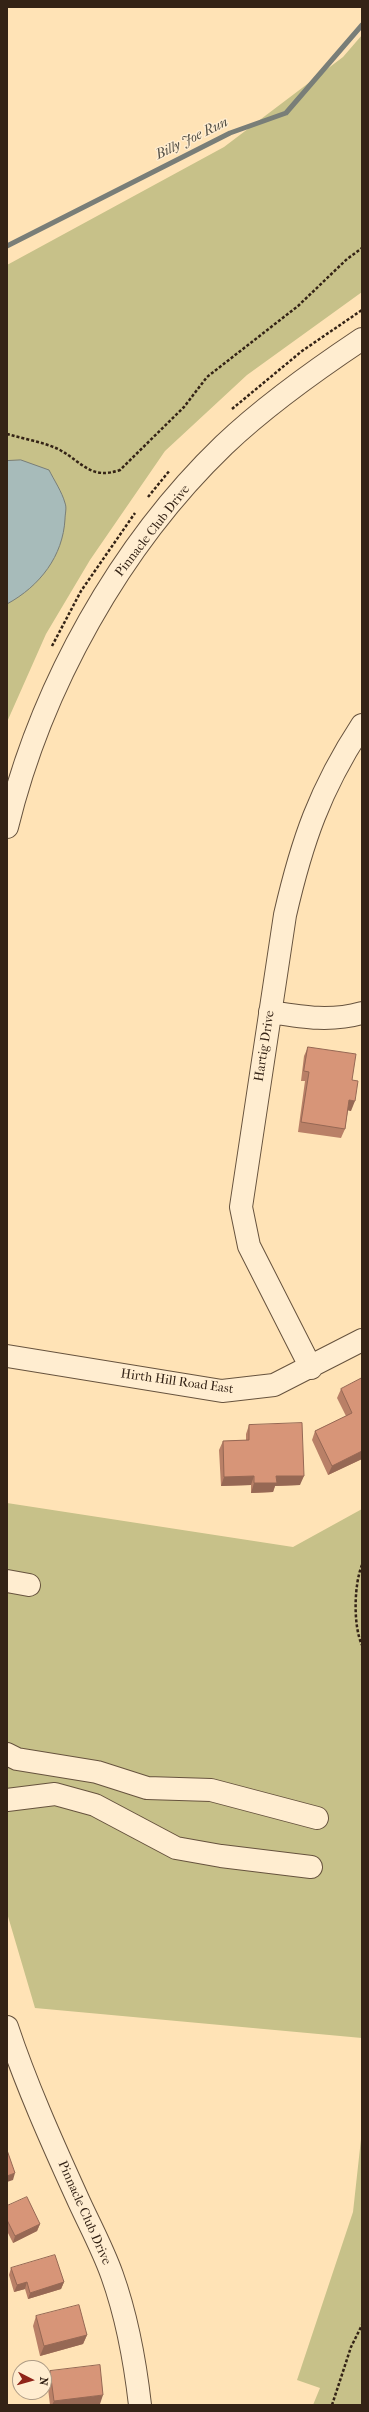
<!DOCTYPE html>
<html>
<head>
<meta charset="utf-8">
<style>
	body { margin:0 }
	#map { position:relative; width:369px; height:2412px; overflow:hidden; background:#ffe3b6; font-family:"IM FELL French Canon",serif }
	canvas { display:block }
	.frame { position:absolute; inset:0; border:8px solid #342316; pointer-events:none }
	.north { position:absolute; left:12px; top:2360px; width:40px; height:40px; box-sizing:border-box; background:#ffedd0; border:1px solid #ae9c86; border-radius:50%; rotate:96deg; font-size:11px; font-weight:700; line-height:16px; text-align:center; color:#342316 }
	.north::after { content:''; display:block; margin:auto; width:14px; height:18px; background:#8f2418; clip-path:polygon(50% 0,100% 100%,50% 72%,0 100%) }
</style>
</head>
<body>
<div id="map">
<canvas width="369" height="2412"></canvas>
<div class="frame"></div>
<div class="north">N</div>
</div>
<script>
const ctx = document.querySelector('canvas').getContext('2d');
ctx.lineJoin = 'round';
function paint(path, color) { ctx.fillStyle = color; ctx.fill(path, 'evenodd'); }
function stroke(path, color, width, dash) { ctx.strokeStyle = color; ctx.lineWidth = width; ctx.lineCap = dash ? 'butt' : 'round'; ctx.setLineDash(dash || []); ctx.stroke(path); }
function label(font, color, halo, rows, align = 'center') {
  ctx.font = font + ' "IM FELL French Canon",serif'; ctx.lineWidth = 3; ctx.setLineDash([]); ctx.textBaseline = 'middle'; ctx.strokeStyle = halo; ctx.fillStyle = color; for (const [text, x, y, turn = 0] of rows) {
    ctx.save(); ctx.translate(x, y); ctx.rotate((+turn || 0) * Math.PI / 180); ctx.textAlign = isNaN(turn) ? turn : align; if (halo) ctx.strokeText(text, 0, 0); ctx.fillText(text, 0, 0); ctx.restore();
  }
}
paint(new Path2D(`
	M362,35V292L247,375L165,451L90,560L46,634L7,722V265L224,147L343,57Z
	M7,1503L293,1547L362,1509V2038L35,2008L7,1913Z
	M362,2130V2405H313L320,2388L297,2380L353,2212Z`), '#c7c189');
const water = new Path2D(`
	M21,460L49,470C54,480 62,492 65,503C67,508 65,514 65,519C63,556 40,586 7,604V461Z`);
paint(water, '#a7bbba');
stroke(water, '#797e78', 1);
stroke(new Path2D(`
	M7,246L230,133L286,113L362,25`), '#797e78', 5);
const minor = new Path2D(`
	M7,827C41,687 120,545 224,445C266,405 314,371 362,339
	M270,1012C302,1017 330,1022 362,1013
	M7,1356L222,1391L274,1385L362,1340
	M311,1368L249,1246L241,1207L285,915C302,841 320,789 362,725
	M7,1581L29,1585
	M7,1754L17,1759L97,1772L147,1788L211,1790L317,1818
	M7,1800L55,1794L95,1805L176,1848L221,1856L311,1867
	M7,2027C26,2084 51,2140 76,2195C88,2222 102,2247 112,2275C127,2317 135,2361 140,2405`);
stroke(minor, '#67533e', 24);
stroke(new Path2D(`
	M232,409L302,351L362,310
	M7,434C24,439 44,442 60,450C83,463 91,480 120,470L184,407L207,377L298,306L347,259L362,248
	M148,497L170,470
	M52,646L81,591L135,513
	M362,1565C354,1584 353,1626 362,1645
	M332,2405L351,2347L362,2325`), '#342316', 2.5, [3, 2]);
stroke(minor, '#ffedd0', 22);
paint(new Path2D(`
	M308,1047L352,1080L351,1111L348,1110L345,1129L341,1138L298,1132L305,1081H301L304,1056Z
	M362,1378V1459L328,1475L312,1440L315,1431L346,1416L337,1398L341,1389Z
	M249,1425L300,1485L275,1486L273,1492L251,1493V1485L221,1486L219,1450L223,1441L246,1440V1434Z
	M7,2206L40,2224L37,2231L13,2243L7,2231Z
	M11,2268L64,2282L61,2289L28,2299L25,2289L14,2292L9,2275Z
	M36,2316L87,2335L83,2344L40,2356L33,2326Z
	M50,2371L100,2404L92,2405H50L47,2380Z`), '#b98067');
paint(new Path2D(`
	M349,1100L355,1101L351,1111L346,1110Z
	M362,1451V1459L328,1475L332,1466Z
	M254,1476L251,1485L221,1486L224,1477Z
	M276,1476H304L300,1485L275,1486L273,1492L251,1493L254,1483Z
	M15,2173L13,2180L7,2182V2176Z
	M40,2224L37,2231L13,2243L15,2236Z
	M27,2282L25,2289L14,2292L17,2285Z
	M64,2282L61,2289L28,2299L30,2293Z
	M87,2335L83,2344L40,2356L44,2346Z
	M103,2395L100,2404L92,2405H52L54,2401Z`), '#966854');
const building = new Path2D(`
	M308,1047L356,1054L352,1080L358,1081L355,1101L349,1100L345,1129L301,1122L309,1072L304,1071Z
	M362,1378V1451L332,1466L315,1431L352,1413L341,1389Z
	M302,1423L304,1476H276L277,1483H254V1476L224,1477L223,1441L249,1440V1425Z
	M7,2150L15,2173L7,2176Z
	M27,2197L40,2224L15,2236L7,2220V2206Z
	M55,2255L64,2282L30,2293L27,2282L17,2285L11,2268Z
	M79,2305L87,2335L44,2346L36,2316Z
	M100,2365L103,2395L54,2401L50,2371Z`);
paint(building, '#d79578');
stroke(building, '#966854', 1);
label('13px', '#342316', '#ffedd0', [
	["Pinnacle Club Drive",153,531,-52],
	["Hartig Drive",265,1046,-81],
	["Hirth Hill Road East",177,1382,8],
	["Pinnacle Club Drive",84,2213,66]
]);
label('italic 14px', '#565147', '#ffedd0', [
	["Billy Joe Run",192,139,-26]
]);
</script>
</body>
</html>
